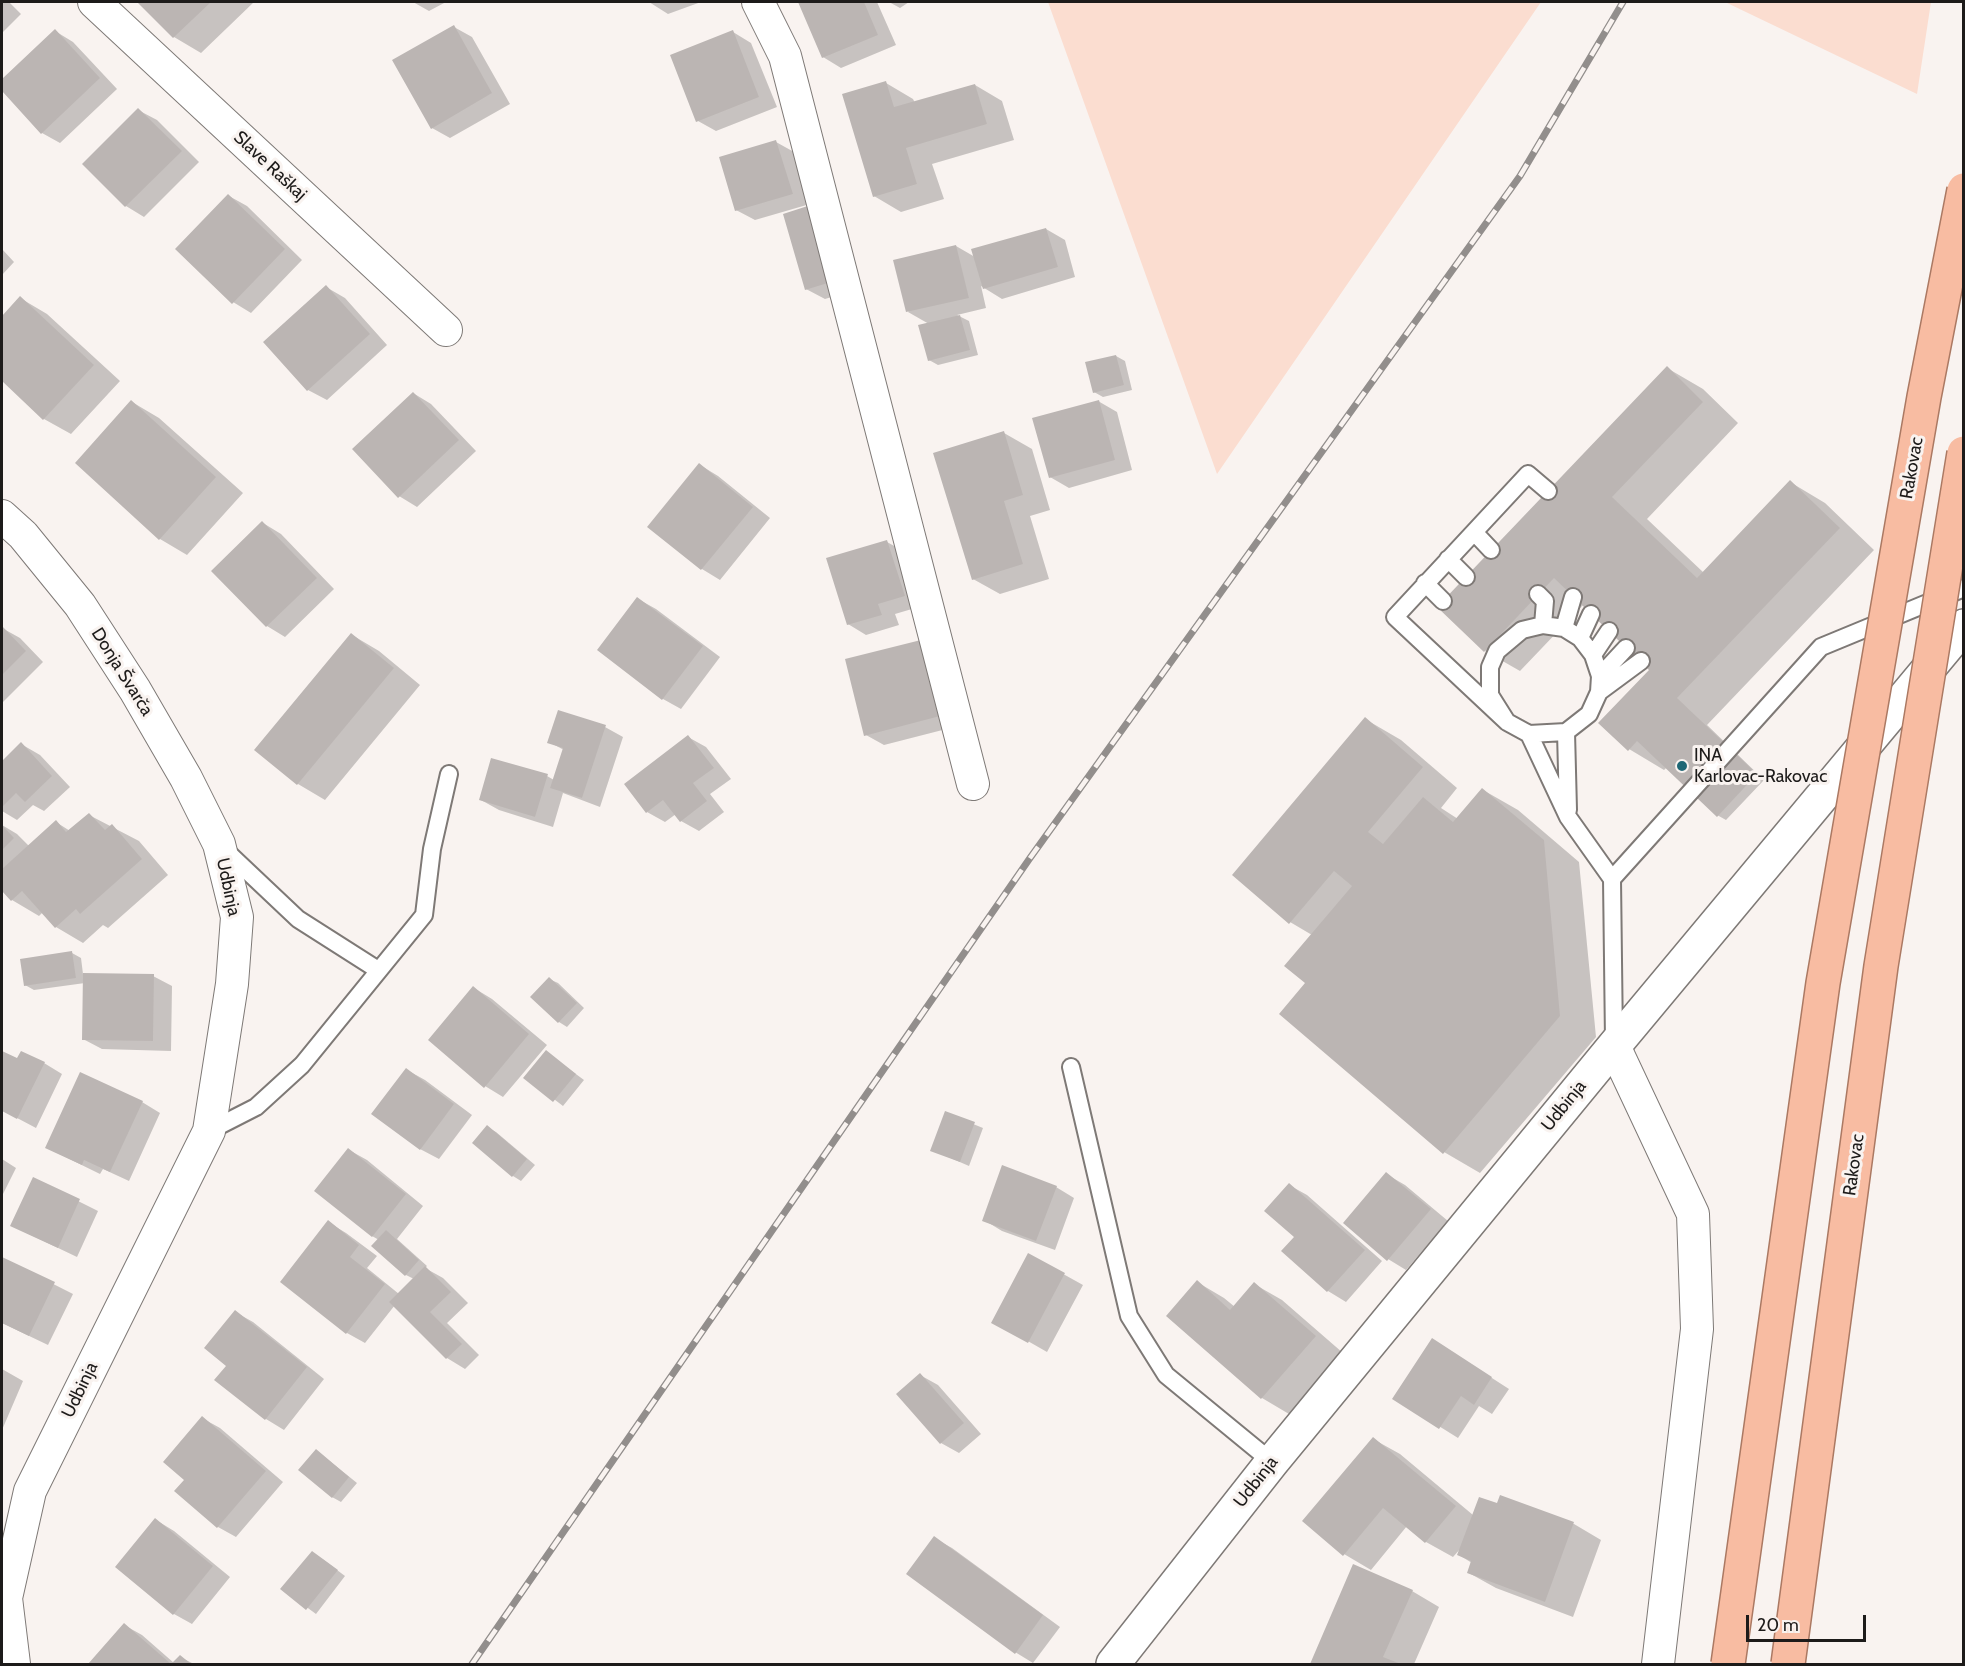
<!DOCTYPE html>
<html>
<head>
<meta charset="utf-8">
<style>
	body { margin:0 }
	#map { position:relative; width:1965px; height:1666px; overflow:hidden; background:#f9f3f0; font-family:Cabin,sans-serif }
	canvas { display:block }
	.frame { position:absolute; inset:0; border:3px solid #1d1b1a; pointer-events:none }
	.scale { position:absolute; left:1746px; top:1615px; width:120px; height:27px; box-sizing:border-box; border:3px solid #1d1b1a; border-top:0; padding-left:8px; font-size:18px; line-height:21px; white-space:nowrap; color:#1d1b1a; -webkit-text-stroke:4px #f9f3f0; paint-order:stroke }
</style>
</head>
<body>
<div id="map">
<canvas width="1965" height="1666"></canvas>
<div class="frame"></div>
<div class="scale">20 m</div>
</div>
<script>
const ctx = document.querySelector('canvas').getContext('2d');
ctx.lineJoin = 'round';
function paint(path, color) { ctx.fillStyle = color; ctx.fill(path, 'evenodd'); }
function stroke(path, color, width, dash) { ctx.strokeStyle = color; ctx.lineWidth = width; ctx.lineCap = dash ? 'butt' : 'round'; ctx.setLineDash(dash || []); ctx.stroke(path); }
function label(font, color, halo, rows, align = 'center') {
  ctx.font = font + ' Cabin,sans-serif'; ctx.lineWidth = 6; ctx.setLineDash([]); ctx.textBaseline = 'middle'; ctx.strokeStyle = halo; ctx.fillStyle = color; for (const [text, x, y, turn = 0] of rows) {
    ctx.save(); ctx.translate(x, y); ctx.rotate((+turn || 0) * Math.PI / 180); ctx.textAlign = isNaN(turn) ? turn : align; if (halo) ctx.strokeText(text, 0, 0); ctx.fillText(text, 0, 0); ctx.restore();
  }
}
paint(new Path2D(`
	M1048,2H1541L1217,474Z
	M1725,2H1931L1917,94Z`), '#fbddd0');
paint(new Path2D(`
	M2,2H9L21,14L2,33Z
	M139,2H254L201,53L174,37Z
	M413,2H446L429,11Z
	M649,2H701L668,14Z
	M799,2H877L896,45L841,68L823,57Z
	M889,2H909L900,8Z
	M454,27L472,37L510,104L450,138L432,128Z
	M55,31L73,42L117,89L60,143L42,133L2,89V81Z
	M733,32L751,43L777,107L716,131L698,121Z
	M886,83L913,99L915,103L975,85L1002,101L1014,140L932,164L944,199L901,212L874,196Z
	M138,110L157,120L199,162L144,217L126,206L84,164Z
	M776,142L794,152L810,204L755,220L736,210Z
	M229,196L247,206L302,260L251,313L233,302Z
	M785,215L858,289L825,299L806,289Z
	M1046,229L1065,240L1075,277L1002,299L981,286L986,308L957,315L969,321L978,355L938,365L929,360V324L908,312L956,246L975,257Z
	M2,249L14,262L2,275Z
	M326,287L345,298L387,345L327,400L308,390L265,342Z
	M20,298L47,314L120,381L71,434L44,419L2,379V318Z
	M1116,356L1125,361L1132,390L1103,397L1094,392Z
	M1667,368L1703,389L1738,423L1647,519L1704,573L1790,482L1825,503L1874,550L1707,725L1764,780L1726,820L1717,815L1667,767L1664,770L1629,749L1651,670L1583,605L1520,671L1485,651Z
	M413,393L431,404L476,451L417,507L399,496Z
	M1098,401L1117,412L1132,470L1069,488L1050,477Z
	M132,402L159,418L243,493L187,555L160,539L77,463Z
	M1004,433L1032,449L1050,510L1030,516L1049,579L1000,594L973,579Z
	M700,465L718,476L770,518L720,580L702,569L649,527Z
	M263,523L281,534L334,589L285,637L267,626L213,571Z
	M887,542L905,552L922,606L895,614L899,625L866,635L848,624Z
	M638,599L656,609L720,657L681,709L663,699L599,650Z
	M2,628L20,638L43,662L2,703Z
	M352,635L379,651L420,685L325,800L298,784L256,750Z
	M847,660L962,725L884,745L866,735Z
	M1365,719L1401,740L1457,788L1441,808L1458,819L1483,790L1518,810L1579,862L1596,1037L1480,1173L1444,1152L1307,983L1312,935L1290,922Z
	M605,727L623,737L600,807L563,793L553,827L499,810L481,800L547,776L554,780L564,750L549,742Z
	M688,737L706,747L731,779L710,794L724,812L699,831L681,821L676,814L665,822L647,812Z
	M21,744L40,755L70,787L44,811L33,805L17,820L2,811V763Z
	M89,815L139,841L168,875L108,928L103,925L83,943L56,927L43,912L39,916L12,900L2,888V825L17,834L29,846L56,822L70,831Z
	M72,953L81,958L83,974L153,976L172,986L171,1051L102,1049L83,1039L85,983L34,990L25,985Z
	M549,979L558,983L584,1008L567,1027L559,1022Z
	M474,988L492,999L547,1045L503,1097L485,1086Z
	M2,1052L18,1060L44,1063L62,1074L36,1128L2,1110Z
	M546,1052L584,1080L563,1106L525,1077Z
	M407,1070L425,1080L472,1115L439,1159L420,1149Z
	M142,1102L160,1113L129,1181L103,1169L100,1174L47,1148Z
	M946,1113L983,1128L969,1166L932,1150Z
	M487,1127L496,1132L535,1165L521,1181L513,1176Z
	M349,1150L367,1160L423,1206L397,1239L427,1266L425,1268L443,1278L468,1303L447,1323L479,1355L465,1369L447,1358L395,1305L365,1343L347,1333L328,1222L346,1233L377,1256L367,1268L399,1294L414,1279L406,1275L379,1240L372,1236Z
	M2,1159L16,1168L2,1196Z
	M1386,1174L1405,1185L1448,1221L1406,1270L1388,1259Z
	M34,1179L98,1211L77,1257L12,1226Z
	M1289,1185L1307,1195L1382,1261L1346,1302L1328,1291L1284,1251L1296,1237Z
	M1056,1187L1074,1198L1055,1250L1002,1231L984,1220Z
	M1029,1255L1083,1285L1047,1352L1012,1332Z
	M2,1258L73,1294L48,1345L2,1323Z
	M1197,1282L1224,1298L1235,1307L1254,1284L1282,1300L1343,1353L1289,1414L1262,1398L1168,1316Z
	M235,1312L253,1322L324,1379L284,1430L266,1419L216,1380L228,1365Z
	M1450,1351L1509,1389L1492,1414L1479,1406L1458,1438L1394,1398Z
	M2,1369L23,1381L2,1430Z
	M920,1375L938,1385L981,1434L959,1453L941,1443Z
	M202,1418L220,1428L283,1482L236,1537L218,1527L186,1479Z
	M1373,1439L1400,1454L1473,1515L1498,1505L1501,1497L1574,1524L1601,1540L1573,1617L1496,1588L1469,1573L1472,1563L1459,1555L1461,1548L1453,1557L1426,1542L1407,1526L1371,1570L1344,1554Z
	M316,1450L357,1483L341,1502L332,1497Z
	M156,1520L174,1531L230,1577L192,1624L174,1614Z
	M934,1538L952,1548L1060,1627L1033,1663L1015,1652Z
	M321,1558L345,1576L316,1614L282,1589Z
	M1354,1566L1412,1591L1439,1607L1414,1664H1311Z
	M124,1625L142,1635L174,1663L180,1657L194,1664H90Z`), '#0003');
paint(new Path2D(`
	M137,2H211L173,38Z
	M798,2H864L878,35L822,58Z
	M454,25L492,93L431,129L392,60Z
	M55,29L100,78L41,134L2,91V79Z
	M733,30L759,97L696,122L670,55Z
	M886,81L894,107L975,84L987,124L906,148L917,184L873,197L842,94Z
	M138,108L182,151L125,207L82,164Z
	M776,140L793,194L735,211L719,157Z
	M228,194L285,249L232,304L175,249Z
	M817,203L841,279L805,290L783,214Z
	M1046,228L1058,267L983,289L971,249Z
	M956,245L969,298L906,312L893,260Z
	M326,285L370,334L307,391L263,342Z
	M20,296L94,365L43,420L2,381V316Z
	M960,315L970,350L928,361L918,325Z
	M1116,355L1124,385L1093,393L1085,362Z
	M1667,366L1703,402L1612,497L1697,578L1790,480L1840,528L1677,698L1757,774L1717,817L1637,741L1628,751L1598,723L1649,670L1554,578L1484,652L1437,607Z
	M413,392L459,440L398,498L352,449Z
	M131,400L216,477L159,540L75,463Z
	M1099,400L1115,460L1049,478L1032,418Z
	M1004,431L1023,495L1004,501L1023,564L972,580L933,453Z
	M699,463L753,507L701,570L647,527Z
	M262,521L317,578L266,627L211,571Z
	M887,540L905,596L878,604L882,615L847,625L826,558Z
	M637,597L703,646L662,700L597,650Z
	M2,626L26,651L2,675Z
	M351,633L394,668L297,785L254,750Z
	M925,639L944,715L864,736L845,659Z
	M558,710L606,725L582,798L550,788L563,748L547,743Z
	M1365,717L1423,767L1368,832L1383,844L1423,797L1453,822L1482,788L1544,840L1560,1016L1443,1154L1279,1014L1305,983L1284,966L1352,886L1334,871L1289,924L1232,875Z
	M688,735L714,768L693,783L707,801L680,822L663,800L646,813L624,784Z
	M21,742L52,776L25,802L16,793L2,807V761Z
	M491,758L548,774L535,817L479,800Z
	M89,813L105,830L112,824L142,859L80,914L76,909L55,928L22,891L11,901L2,891V869L56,820L66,832Z
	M2,825L14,838L2,850Z
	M72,951L76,978L24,986L20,959Z
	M83,973L154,974L153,1041L82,1040Z
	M549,977L577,1003L558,1023L530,997Z
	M473,986L529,1034L484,1088L428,1040Z
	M546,1050L576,1074L553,1102L523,1078Z
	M2,1051L17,1058L21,1051L45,1062L17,1119L2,1111Z
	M406,1068L454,1104L420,1150L371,1114Z
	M80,1072L143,1101L110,1172L84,1160L82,1165L45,1148Z
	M945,1111L975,1122L960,1162L930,1151Z
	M487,1125L527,1159L512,1177L472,1143Z
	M348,1148L406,1194L372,1237L314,1191Z
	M1002,1165L1057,1186L1036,1241L982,1221Z
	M1386,1172L1431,1209L1387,1261L1343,1223Z
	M33,1177L80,1199L58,1248L10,1226Z
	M1289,1183L1365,1250L1327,1292L1281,1251L1294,1237L1264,1211Z
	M328,1220L359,1245L350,1257L385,1284L346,1334L280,1282Z
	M386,1230L419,1260L405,1276L371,1246Z
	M1028,1253L1065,1273L1028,1343L991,1323Z
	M2,1257L55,1282L29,1336L2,1323Z
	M425,1266L451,1292L430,1312L462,1344L446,1359L389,1302Z
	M1197,1280L1230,1310L1254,1282L1316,1336L1261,1399L1166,1316Z
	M235,1310L307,1367L265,1420L214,1380L226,1366L204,1348Z
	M1432,1338L1492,1377L1474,1405L1461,1396L1439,1429L1392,1399Z
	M920,1373L964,1423L940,1444L896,1394Z
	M202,1416L266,1471L217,1528L174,1491L184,1480L163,1462Z
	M1373,1437L1456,1506L1425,1543L1383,1508L1343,1556L1302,1521Z
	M316,1449L349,1477L332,1498L298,1470Z
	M1500,1495L1574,1522L1545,1602L1467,1573L1471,1561L1457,1555L1479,1497L1497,1503Z
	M155,1518L213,1566L173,1615L115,1567Z
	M934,1536L1043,1615L1015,1654L906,1574Z
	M312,1551L338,1570L306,1610L280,1589Z
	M1353,1564L1413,1590L1383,1657L1401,1664H1310Z
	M124,1623L171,1664L180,1655L191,1664H88Z`), '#bbb5b3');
const service = new Path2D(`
	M1474,532L1491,550
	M1448,559L1466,577
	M1425,583L1443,601
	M1538,594L1545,601L1543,625
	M1564,628L1573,597
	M1580,638L1591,614
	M1593,655L1609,631
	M1600,676L1626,648
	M1599,692L1641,661
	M1507,722L1490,695V667L1497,651L1522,630L1543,625L1564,628L1580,638L1593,655L1600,676L1599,692L1589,714L1566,732L1529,734L1507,722L1395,617L1528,474L1548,491
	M1566,732L1568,810
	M1529,734L1568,817L1612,879
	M226,851L298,919L378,970
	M1614,1041L1612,879L1821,647L1964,588
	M1071,1067L1129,1316L1166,1375L1272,1462
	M209,1131L256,1107L302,1065L424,915L432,849L449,774`);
const minor = new Path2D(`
	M94,2L446,330
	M758,2L785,56L973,784
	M2,516L23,535L80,605L135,690L186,778L219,844L237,917L232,984L209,1131L30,1491L6,1598L14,1664
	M1614,1046L1693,1214L1697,1329L1658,1664`);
const secondary = new Path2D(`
	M1113,1664L1272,1462L1614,1046L1964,626`);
stroke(service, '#7e7976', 20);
stroke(minor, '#7e7976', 34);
stroke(secondary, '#7e7976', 36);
stroke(service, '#fff', 16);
stroke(minor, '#fff', 32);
stroke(secondary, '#fff', 33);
const rail = new Path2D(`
	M472,1664L1030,858L1520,176L1623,2`);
stroke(rail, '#928e8c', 7);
stroke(rail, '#f9f3f0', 4.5, [14]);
const trunkBridge = new Path2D(`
	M1728,1664L1823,983L1924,397L1964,190
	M1788,1664L1881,966L1964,453`);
stroke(trunkBridge, '#ab7963', 36, []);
stroke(trunkBridge, '#f8bca2', 33);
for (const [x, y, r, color] of [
	[1682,766,6,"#1f6775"]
]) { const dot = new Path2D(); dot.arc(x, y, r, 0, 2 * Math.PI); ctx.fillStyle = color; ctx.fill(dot); stroke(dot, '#f9f3f0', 2); }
label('18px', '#1d1b1a', '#f9f3f0', [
	["Slave Raškaj",270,166,43],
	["Rakovac",1912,468,-80],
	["Donja Švarča",122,672,58],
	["Udbinja",228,887,78],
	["Udbinja",1564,1106,-51],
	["Rakovac",1854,1165,-82],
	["Udbinja",80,1390,-64],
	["Udbinja",1256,1482,-52]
]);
label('18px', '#1d1b1a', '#f9f3f0', [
	["INA",1694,756],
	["Karlovac-Rakovac",1694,777]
], 'left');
</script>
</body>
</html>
